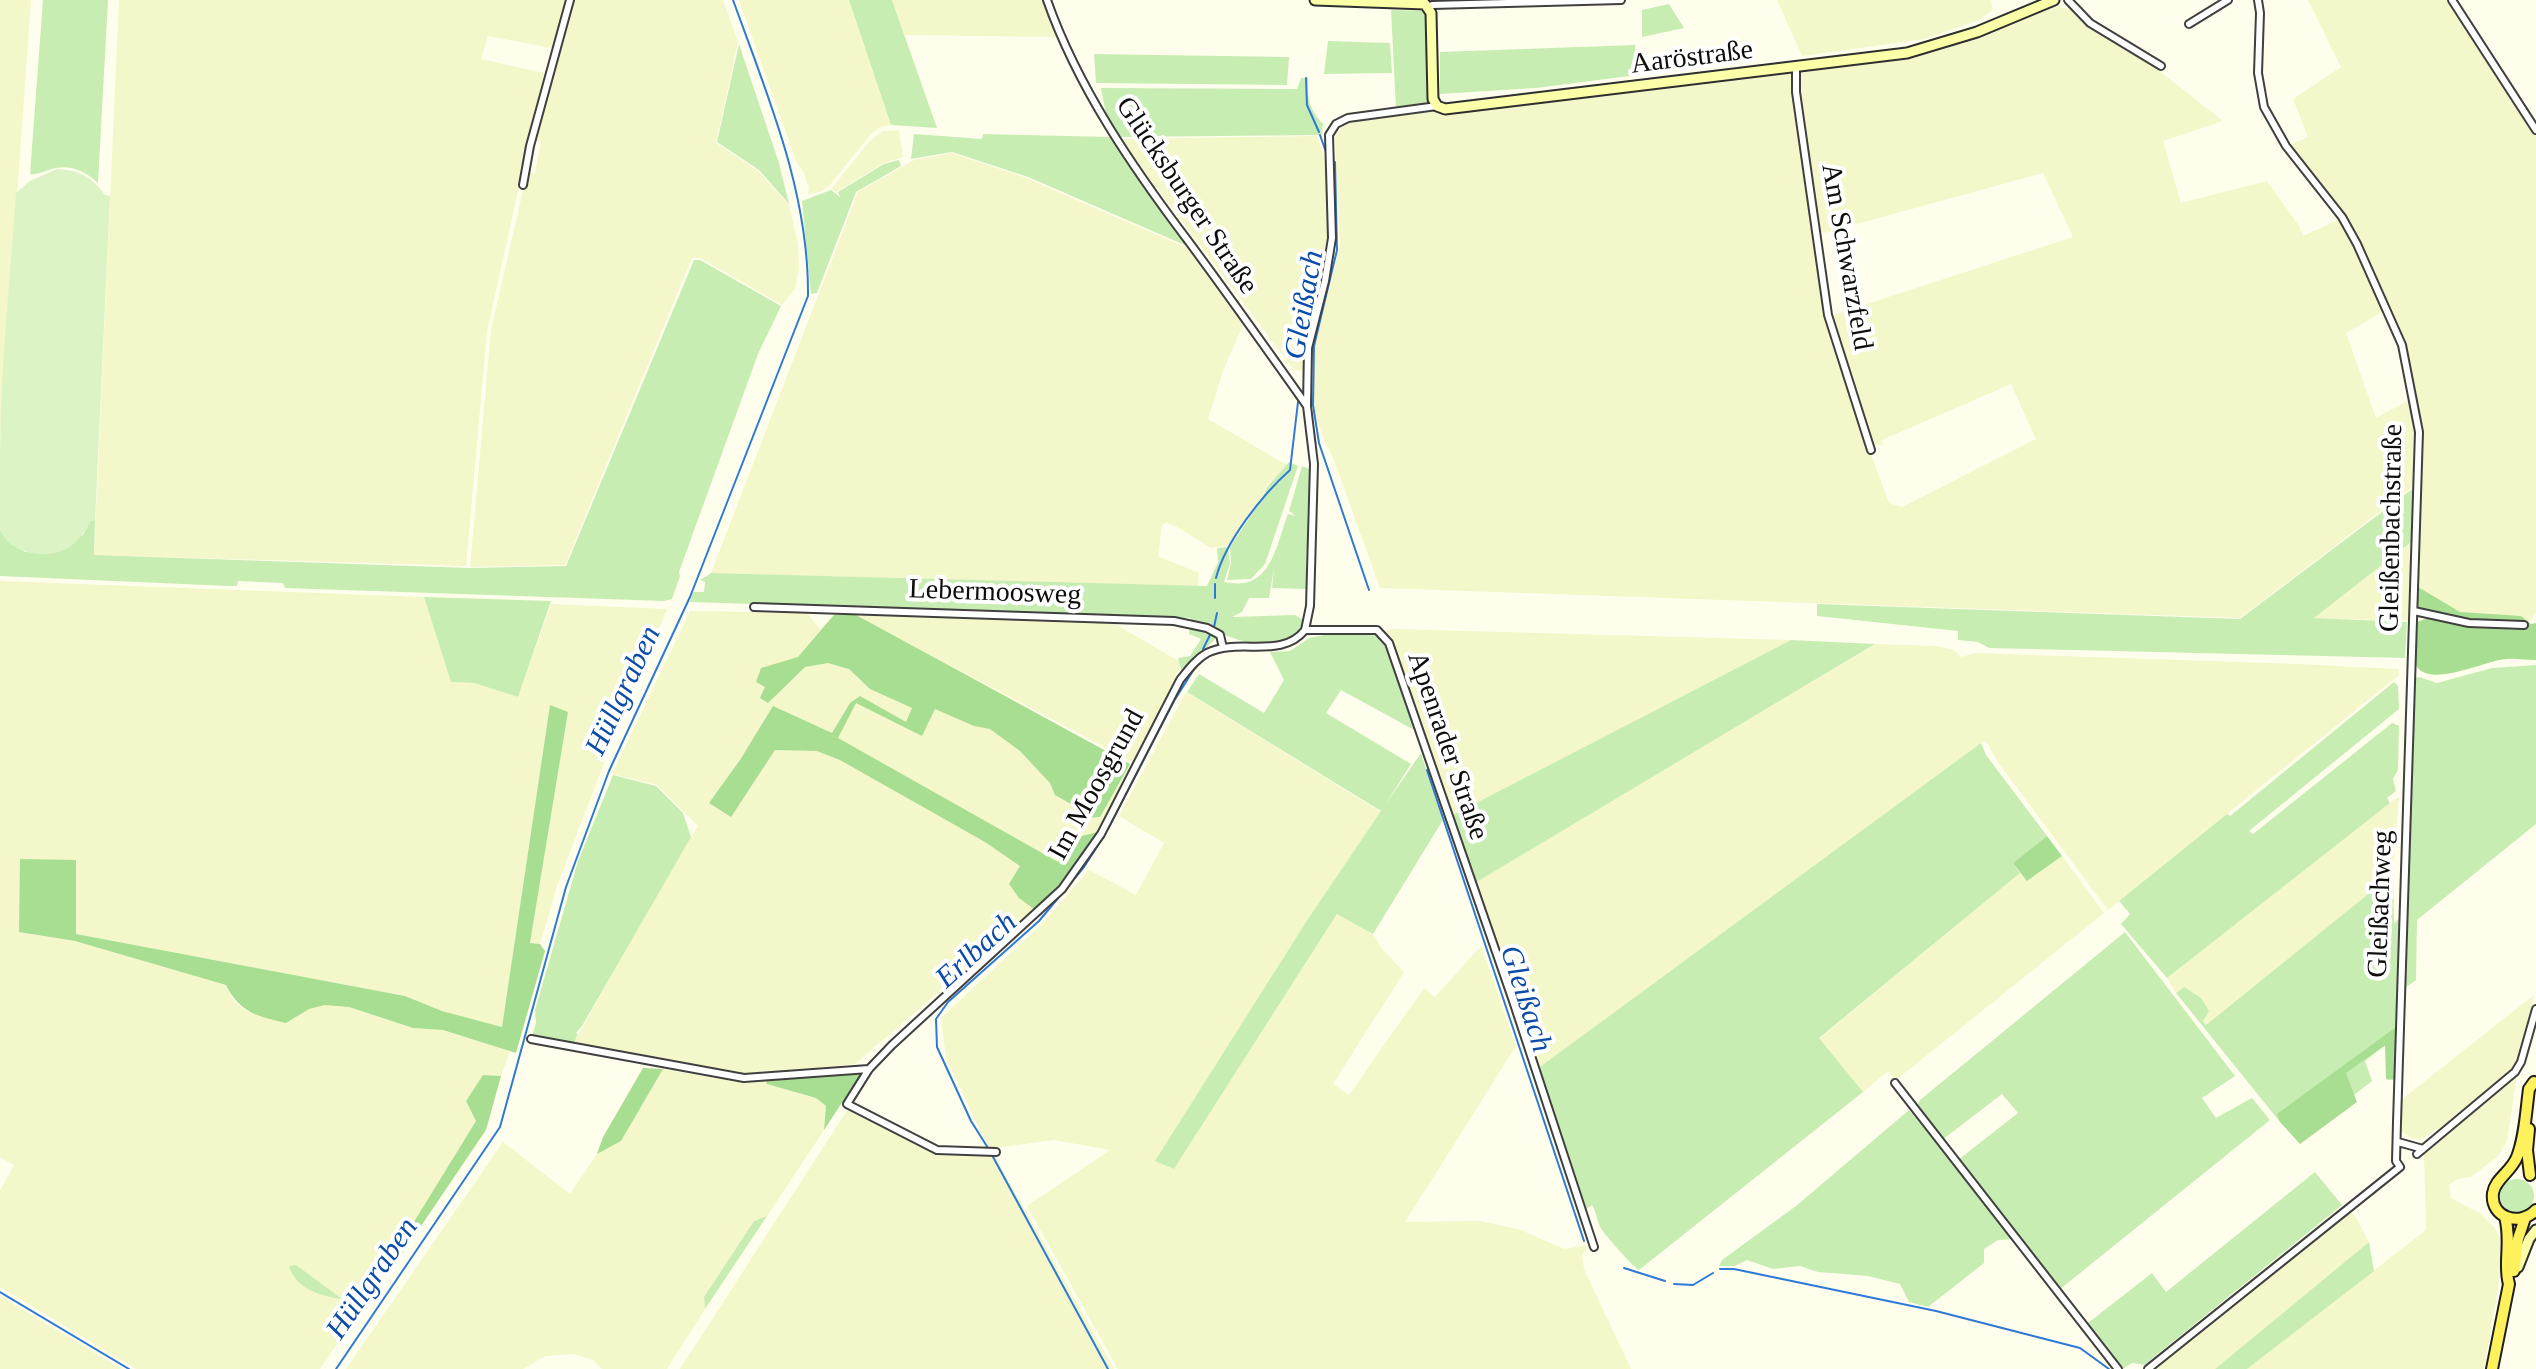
<!DOCTYPE html>
<html>
<head>
<meta charset="utf-8">
<style>
	body { margin:0 }
	canvas { display:block; background:#fffeec }
</style>
</head>
<body>
<canvas width="2536" height="1369"></canvas>
<script>
const ctx = document.querySelector('canvas').getContext('2d');
ctx.lineJoin = 'round';
function paint(path, color) { ctx.fillStyle = color; ctx.fill(path, 'evenodd'); }
function stroke(path, color, width, dash) { ctx.strokeStyle = color; ctx.lineWidth = width; ctx.lineCap = dash ? 'butt' : 'round'; ctx.setLineDash(dash || []); ctx.stroke(path); }
function label(font, color, halo, rows, align = 'center') {
  ctx.font = font + ' "Times New Roman",serif'; ctx.lineWidth = 8; ctx.setLineDash([]); ctx.textBaseline = 'middle'; ctx.strokeStyle = halo; ctx.fillStyle = color; for (const [text, x, y, turn = 0] of rows) {
    ctx.save(); ctx.translate(x, y); ctx.rotate((+turn || 0) * Math.PI / 180); ctx.textAlign = isNaN(turn) ? turn : align; if (halo) ctx.strokeText(text, 0, 0); ctx.fillText(text, 0, 0); ctx.restore();
  }
}
paint(new Path2D(`
	M0,0H31L0,434Z
	M119,0H570L556,49L488,36L481,59L544,73L487,331L466,566L94,555Z
	M572,0H723L738,42L716,143L758,171L789,205L798,244L799,268L795,289L782,305L700,258H692L565,565L470,567L491,330L527,173H535L541,141H534Z
	M739,0H849L891,125L881,127L871,134L829,186L820,192L808,194L809,188L804,173L796,161Z
	M892,0H1042L1059,37L905,35Z
	M1777,0H1990L1993,10L1979,20L1925,39L1802,56Z
	M2308,0H2446L2536,135V612L2528,623L2415,611L2414,621L2314,618L2420,536L2421,432L2410,362L2389,308L2344,216L2289,145L2308,137L2293,99L2341,67Z
	M2055,6L2074,10L2089,25L2157,69L2223,121L2163,141L2181,203L2267,181L2299,226L2303,236L2340,219L2356,246L2384,311L2346,333L2376,418L2411,399L2415,432V485L2240,618L1380,588L1334,460L1323,438L1313,406L1315,346L1340,246L1335,137L1342,127L1355,120L1789,73L1792,76L1825,309L1834,343L1865,442L1864,448L1870,452L1889,503L1902,507L2036,439L2011,384L1882,440L1884,445L1871,444L1830,316L2073,237L2043,173L1824,233L1817,230L1798,93L1800,73L1805,70L1886,60L1930,51Z
	M899,130L903,157L884,163L836,192L831,189L869,142L883,131Z
	M1317,136L1327,166L1330,237L1322,254L1323,281L1307,335L1305,371L1294,370L1120,139Z
	M952,153L1024,177L1187,248L1243,325L1224,368L1208,419L1287,465L1266,486L1262,498L1229,545L1211,548L1177,527L1167,522L1162,525L1158,556L1199,573L1198,586L711,573L858,192L914,160Z
	M0,581L424,597L451,682L474,683L518,697L551,604L667,609L611,745L557,886L540,944L530,943L568,712L550,706L502,1027L442,1011L405,996L76,934L20,932L75,941L226,985L234,1001L246,1011L286,1023L309,1009L325,1005L349,1007L413,1028L443,1030L510,1051L501,1076L483,1075L466,1101L476,1121L375,1288L320,1369H136L0,1287V1191L14,1165L0,1157Z
	M690,611L807,613L820,629L836,613L1112,622L1182,663L1134,763L941,660L1132,766L1099,833L1056,891L855,1064L762,1074H732L574,1043L658,891L698,826L657,785L612,774Z
	M1395,629L1791,640L1451,816L1393,642L1384,630Z
	M1876,644L1936,646L1954,650L1961,657L1975,653L2297,664L2398,669L2399,675L2108,910L1997,761L1986,741L1981,743L1537,1069L1475,883Z
	M1186,692L1381,812L1306,922L1156,1161L1174,1169L1338,913L1373,934L1382,949L1404,972L1333,1084L1349,1095L1424,988L1435,997L1481,946L1516,1046L1405,1222L1480,1221L1521,1230L1564,1249L1589,1245L1582,1255L1584,1269L1631,1369H1118L1027,1206L1110,1150L1054,1140L996,1148L988,1147L946,1058L941,1018L1043,923L1089,870L1136,895L1164,843L1119,816Z
	M2399,796L2393,874L2206,1025L2184,987L2176,993L2167,978Z
	M2062,856L2104,913L1896,1080L1888,1071L1863,1092L1819,1039L2020,873L2028,881Z
	M2534,995L2523,1043L2516,1065L2508,1074L2441,1127L2421,1139L2411,1138L2401,1131V1100Z
	M663,1069L714,1078L766,1081L767,1084L816,1098L826,1106L824,1130L767,1216L754,1221L704,1297L705,1309L667,1369H602L593,1360L574,1354L545,1356L523,1369H346L503,1142L570,1194L597,1154L621,1141Z
	M2517,1075L2507,1141L2498,1156L2471,1177L2457,1179L2449,1185L2451,1198L2481,1214L2495,1228L2502,1242L2499,1283L2484,1369H2247L2426,1230L2424,1152Z
	M848,1109L938,1153L995,1156L1114,1369H680Z
	M2349,1210L2357,1219L2369,1242L2215,1369H2153Z
	M0,1296L122,1369H0Z`), '#f4f7ca');
paint(new Path2D(`
	M43,0H108L98,183C86,172 72,165 56,168C46,170 39,175 30,174Z
	M849,0H892L937,128L891,125Z
	M1669,4L1684,28L1642,37V10Z
	M1391,10L1427,11L1428,105L1396,109Z
	M1328,41L1390,43L1392,73L1324,74Z
	M739,44L779,163L789,204L759,170L717,142Z
	M1635,45L1637,75L1536,88L1440,94V52Z
	M1094,54L1289,57L1287,85L1096,83Z
	M1301,78H1308C1307,99 1309,108 1323,124L1322,135L1118,137L1106,114L1101,88L1297,89Z
	M914,134L982,139L983,134L1110,137L1187,246L1028,177L952,152L911,159Z
	M899,160L901,166L856,192L817,293L811,294L802,201L831,190L840,197L838,192L884,164Z
	M694,260H700L781,306L758,354L679,572L680,576L672,599L664,601L285,588L283,583L238,581L237,586H228L0,576V530L11,544L25,552L83,535L90,521H95L94,555L470,568L566,566Z
	M1289,462L1298,466L1265,564L1251,579L1227,580L1231,563L1230,547L1262,499L1267,487Z
	M1302,466L1312,470L1308,499L1306,589L1272,588L1274,569L1269,598H1249L1242,612L1232,617L1295,615L1304,620C1296,655 1244,645 1221,633L1182,673L1178,658L1190,656L1201,639L1189,634L1191,618L690,602L693,592H704L705,582L700,580L711,573L1207,586L1218,562L1217,548L1228,547L1230,564L1224,582C1230,583 1238,584 1244,583C1273,579 1279,536 1288,514L1296,516L1289,511Z
	M2415,487L2414,540L2314,618L2407,622L2405,658L1989,648L1978,642L1958,640V631L1817,616V604L2240,619Z
	M424,597L551,601L518,697L474,683L451,682Z
	M1373,633L1390,652L1416,731L1341,690L1326,713L1411,764L1385,805L1421,753L1443,820L1373,934L1337,914L1174,1169L1155,1161L1306,922L1381,811L1187,692L1199,674L1264,713L1284,680L1270,652L1290,651L1309,638L1324,635Z
	M1791,640L1875,644L1475,883L1451,816Z
	M2536,665V824L2417,920L2416,980L2405,988L2414,678L2419,677L2437,683L2492,668Z
	M2394,682L2398,686L2399,709L2249,831L2253,834L2392,723L2399,726L2398,770L2393,779L2396,791L2387,798L2390,803L2167,978L2121,924L2130,914L2119,901L2227,814L2230,816Z
	M1981,743L1986,755L2047,836L2013,863L2020,873L1819,1038L1863,1092L1639,1270C1634,1268 1606,1236 1602,1230C1597,1223 1597,1213 1592,1205L1585,1210L1537,1069Z
	M613,775L656,786L683,813L691,837L582,1026L576,1033L578,1034L574,1043L532,1036L536,1023L535,1010L578,861Z
	M2393,874L2394,923L2401,917L2395,1080H2387L2386,1045L2365,1061L2372,1081L2354,1095L2345,1075L2280,1122L2176,993L2184,987L2201,998L2209,1011L2203,1021L2206,1025Z
	M2125,932L2235,1076L2202,1098L2216,1118L2252,1098L2270,1120L2059,1290L1958,1160L2018,1113L2002,1094L1942,1140L1917,1105L1920,1100Z
	M1909,1110L2015,1239L1998,1240L1984,1249V1263L1928,1307L1909,1302L1900,1284L1868,1276L1818,1272L1800,1266L1773,1269L1747,1260L1735,1266H1719L1722,1260L1796,1206Z
	M2315,1172L2342,1205L2144,1365L2132,1363L2123,1369L2088,1323L2152,1273L2166,1292Z
	M2500 1196a17 17 0 1 1 34 0a17 17 0 1 1-34 0Z
	M767,1216L705,1309L704,1297L754,1221Z
	M2369,1242L2374,1271L2247,1369H2215Z
	M296,1265L342,1299C320,1296 296,1289 289,1266Z`), '#c8edb3');
paint(new Path2D(`
	M2418,587L2460,612L2521,616L2531,624L2536,623V660C2526,660 2515,658 2505,659C2485,661 2428,689 2416,665C2411,653 2416,635 2417,622L2428,618V612L2418,608Z
	M834,615H856L1130,764L1100,817L1081,818L1078,808L1055,795L1050,783L1020,751L990,729L974,726L935,709L922,736L856,703L838,738L1058,862L1073,838L1098,832L1058,886L1034,909L1019,898L1009,884L1020,866L985,842L840,760L817,751L775,750L731,817L709,803L740,760L773,706L832,733L850,703L860,696L906,722L912,708L870,689L849,669L828,663L805,667L768,703L760,698L765,687L756,682L761,668L798,657Z
	M550,705L568,712L530,943L540,944L545,951L516,1053L443,1030L413,1028L349,1007L325,1005L309,1009L286,1023C257,1016 240,1013 226,985L75,941L19,932L20,859L76,860V934L405,996L442,1011L502,1027Z
	M2047,836L2062,856L2027,881L2013,863Z
	M2396,1027L2394,1079H2386L2385,1045L2346,1073L2357,1102L2300,1144L2280,1122L2277,1114Z
	M643,1068L663,1069L621,1141L597,1154L603,1137Z
	M862,1072L824,1130L826,1106L816,1098L767,1084L766,1081Z
	M483,1075L501,1076L486,1130L398,1260L393,1256L476,1121L466,1101Z`), '#a8de91');
paint(new Path2D(`
	M57,169C80,170 92,177 105,195L110,196L95,521H90C82,539 70,551 50,554C33,556 4,548 0,528C0,510 0,481 0,461C0,372 10,282 16,193L30,181Z`), '#dcf3c5');
stroke(new Path2D(`
	M1306,78L1307,105L1319,132
	M1320,135L1327,155
	M1335,162L1337,250L1314,346L1313,405L1319,443L1369,590
	M1216,578C1225,542 1262,495 1290,470L1298,402
	M1215,598V584
	M1214,627L1217,613
	M1203,649L1211,633
	M1427,770L1584,1241
	M1108,829L1174,701L1196,666
	M988,1148L971,1121L937,1047L936,1019L948,1002L1039,921L1084,867L1102,839
	M992,1155L1108,1369
	M1624,1268L1665,1281
	M1720,1269H1734L1936,1311L2080,1348L2109,1369
	M1674,1284L1693,1285L1713,1273
	M0,1292L129,1369
	M336,1369L500,1127L566,887L609,771L690,597L808,296C809,192 768,97 733,0`), '#2e79d8', 2);
const street = new Path2D(`
	M1047,0C1078,88 1133,168 1189,242C1229,296 1268,351 1307,406
	M2068,0L2090,23L2161,66
	M2452,0L2536,130
	M1429,7L1432,5L1621,0
	M2189,24L2228,0
	M1796,67V92L1828,315L1871,450
	M523,185L530,146L570,0
	M754,607L1174,621L1207,628L1220,635L1223,648
	M2414,611L2469,623L2524,625
	M1305,630H1377L1389,643L1513,1001L1594,1247
	M531,1039L744,1078L869,1069
	M1895,1083L2118,1369
	M2398,1142L2423,1149
	M996,1152L937,1150L847,1104L869,1069L892,1045L1062,889L1101,834L1180,680C1188,670 1196,659 1207,653C1239,637 1281,660 1305,630L1310,606L1314,464L1307,406L1308,348L1325,281L1332,238L1329,135L1336,124L1348,118L1437,106
	M2417,1154L2515,1072L2521,1062L2536,1009
	M2148,1369L2400,1167L2396,1161L2397,1122L2419,432L2402,345L2357,244L2342,217L2286,146L2264,107L2258,73L2260,13L2258,0`);
const secondary = new Path2D(`
	M1315,0L1425,4L1431,13L1433,99L1437,106L1445,109L1907,53L1977,32L2054,0
	M2518,1267L2529,1239L2536,1230`);
const primary = new Path2D(`
	M2534,1082L2529,1089C2526,1111 2525,1137 2517,1157C2511,1172 2495,1179 2493,1193C2490,1218 2520,1227 2536,1210
	M2529,1129L2527,1150L2530,1175
	M2514,1271L2518,1239L2525,1218
	M2492,1369L2509,1284C2503,1264 2512,1242 2505,1217`);
stroke(street, '#404040', 10);
stroke(secondary, '#2f2f2f', 13);
stroke(primary, '#1e1e1e', 14);
stroke(street, '#fff', 6);
stroke(secondary, '#fbffa7', 9);
stroke(primary, '#fff15c', 10);
label('28px', '#0d0d0d', '#fff', [
	["Aaröstraße",1692,58,-7],
	["Glücksburger Straße",1186,196,56],
	["Am Schwarzfeld",1846,257,80],
	["Gleißenbachstraße",2392,528,-89],
	["Lebermoosweg",995,593,2],
	["Apenrader Straße",1447,746,71],
	["Im Moosgrund",1097,785,-61],
	["Gleißachweg",2381,904,-88]
]);
label('italic 30px', '#0c4ca8', '#fff', [
	["Gleißach",1305,305,-80],
	["Hüllgraben",624,691,-65],
	["Erlbach",977,951,-42],
	["Gleißach",1525,999,72],
	["Hüllgraben",373,1279,-56]
]);
</script>
</body>
</html>
